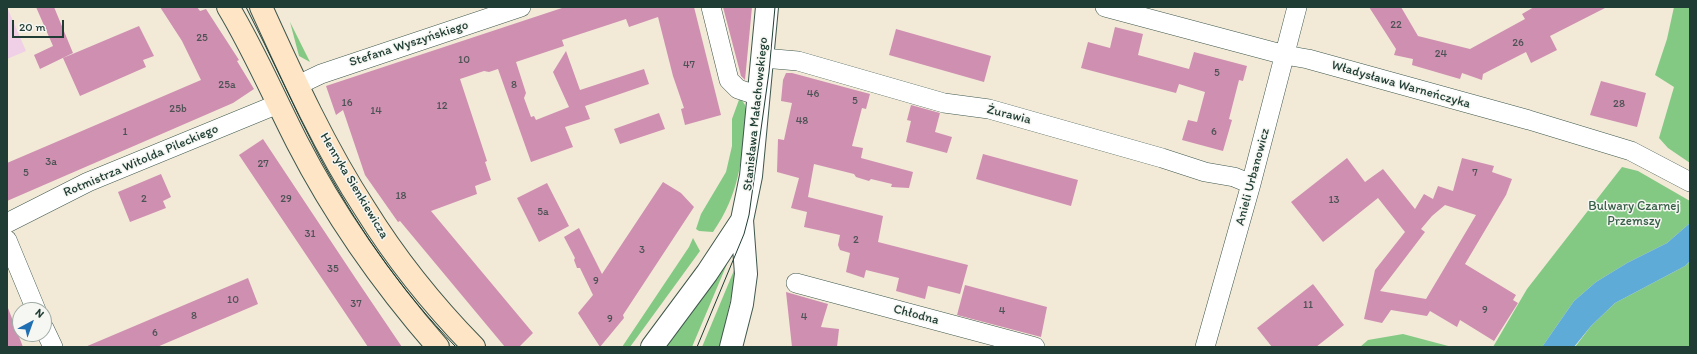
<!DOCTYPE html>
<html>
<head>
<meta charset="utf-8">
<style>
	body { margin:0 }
	#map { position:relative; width:1697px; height:354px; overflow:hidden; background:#f2ead7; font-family:Itim,sans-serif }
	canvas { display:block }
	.frame { position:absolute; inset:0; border:8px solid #1f3d34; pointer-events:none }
	.north { position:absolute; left:12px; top:302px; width:40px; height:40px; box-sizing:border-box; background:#f6f6f2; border:1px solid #a0aca6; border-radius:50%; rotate:41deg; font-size:11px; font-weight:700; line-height:16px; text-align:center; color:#1f3d34 }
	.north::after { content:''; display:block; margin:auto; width:14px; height:18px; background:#1f6fb2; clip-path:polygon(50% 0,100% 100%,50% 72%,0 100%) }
	.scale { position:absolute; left:12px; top:20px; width:52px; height:18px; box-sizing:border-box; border:2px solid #1f3d34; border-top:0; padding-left:5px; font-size:12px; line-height:14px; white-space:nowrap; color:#1f3d34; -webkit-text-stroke:3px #f6f6f2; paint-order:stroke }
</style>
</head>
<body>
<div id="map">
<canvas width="1697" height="354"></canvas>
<div class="frame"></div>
<div class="north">N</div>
<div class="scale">20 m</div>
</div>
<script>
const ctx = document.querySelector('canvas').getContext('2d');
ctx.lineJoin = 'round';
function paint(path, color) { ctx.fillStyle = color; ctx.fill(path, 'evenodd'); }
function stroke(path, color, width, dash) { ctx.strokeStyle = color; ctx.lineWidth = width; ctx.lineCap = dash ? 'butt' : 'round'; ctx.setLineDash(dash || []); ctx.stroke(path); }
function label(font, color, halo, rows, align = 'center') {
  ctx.font = font + ' Itim,sans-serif'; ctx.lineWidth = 3; ctx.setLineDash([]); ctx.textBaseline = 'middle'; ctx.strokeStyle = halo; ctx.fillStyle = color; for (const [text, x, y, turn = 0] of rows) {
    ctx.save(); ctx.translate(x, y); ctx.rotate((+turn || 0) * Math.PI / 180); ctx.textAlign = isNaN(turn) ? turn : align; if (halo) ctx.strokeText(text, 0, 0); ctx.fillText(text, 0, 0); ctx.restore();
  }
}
paint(new Path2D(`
	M7,7L26,51L7,59Z`), '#efd0e6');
paint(new Path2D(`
	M1674,7H1690V163L1668,148L1659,138L1674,87L1655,75L1667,39Z
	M290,22L310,62L299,56Z
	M740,97L745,105L747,115C741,161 740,193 713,232L699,231L696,229L701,214L726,172L732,146V119Z
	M1622,167L1638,171L1690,201V223L1667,243L1627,263L1596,282L1574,301L1542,347H1493L1527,289Z
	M693,238L700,251L630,347H622L689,247Z
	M1690,261V347H1575L1591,326L1615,303L1685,266Z
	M724,264H727L692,347H663Z
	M735,268V280L720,347H702Z
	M1403,334L1452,347H1360L1368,340Z`), '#83c984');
paint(new Path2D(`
	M1690,223V261L1685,266L1615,303L1591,326L1574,347H1542L1574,301L1596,282L1627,263L1667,243Z`), '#5fabd8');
paint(new Path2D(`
	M36,7H54L73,53L40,69L34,55L53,46Z
	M160,7H197L200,11L206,9L239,60L237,61L254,89L233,103L7,201V163L201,80L182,41Z
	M565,7H694L721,115L685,125L681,109L684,108L673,76L658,17L629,27L626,19L562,40L564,46L516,62L526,93L524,98L531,117L534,116L536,120L569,107L553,72L566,51L580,90L644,69L649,84L585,106L590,119L565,127L573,147L531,162L498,69L489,72L484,71L460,79L487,161L485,162L491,180L475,186L477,194L431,211L533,333L519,347H505L400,221L398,222L365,175L343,110L336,115L326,86Z
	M723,7H752L745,80L741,76Z
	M1369,7H1401L1418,36L1470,49L1525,19L1522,14L1534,7H1607L1550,36L1557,50L1531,63L1526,52L1483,74L1482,80L1462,73L1460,79L1412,65L1413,59L1394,55L1396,49Z
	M139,26L154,56L143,60L146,67L80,96L63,58Z
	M1115,27L1143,34L1138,55L1189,69L1194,52L1247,66L1243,81L1239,80L1229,119L1232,120L1223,151L1182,140L1188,120L1197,122L1205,92L1179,84L1176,93L1081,68L1088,42L1110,48Z
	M896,29L991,56L984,82L889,55Z
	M786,73H792L870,94L866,109L862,108L852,146L863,148L861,158L913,172L909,188L891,187L892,184L871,179L869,181L856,177L854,174L814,164L808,197L883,216L878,242L968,265L960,294L928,286L925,299L896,291L899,278L866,270L864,278L846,272L850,253L840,250L838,245L840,235L804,227L807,212L791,208L799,178L777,172L778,139L784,140L792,103L781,101L783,80Z
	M1601,81L1646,93L1637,127L1590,115Z
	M911,105L940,113L935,132L952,137L947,153L906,142L911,121L907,120Z
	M659,113L665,129L620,144L614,129Z
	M263,139L356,279L402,347H368L239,155Z
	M983,154L1078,180L1071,206L976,179Z
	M1347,158L1365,182L1383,169L1415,209L1424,194L1433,199L1438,186L1453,191L1462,158L1494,166L1492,172L1512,179L1506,195L1465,264L1516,295L1513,300L1518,303L1494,341L1460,320L1457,327L1430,311L1427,316L1391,310L1382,323L1364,319L1375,270L1405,232L1378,198L1323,242L1291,202ZM1445,205L1476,215L1426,299L1380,291L1425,232L1421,229L1432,216Z
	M161,174L171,197L163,201L166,208L130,222L118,192Z
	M663,182L681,193L694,207L623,315L624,318L600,347L578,313L593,295L580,268H577L574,260L575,258L564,237L579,228L602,274Z
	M547,183L569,226L539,242L517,198Z
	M248,278L258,304L157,347H85Z
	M1313,284L1344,325L1316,347H1272L1257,328Z
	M965,285L1047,307L1041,337L957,315Z
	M786,292L828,304L821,327L839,329L837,347H792Z
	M7,308H8L23,347H7Z`), '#cf8fb1');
const minor = new Path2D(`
	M711,7L729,80L738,89L759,96
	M1105,7L1285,55L1308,59L1529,120L1631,151L1690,182
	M763,58L798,61L944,103L989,109L1162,158L1205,172L1234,177L1251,184
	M298,85L321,74L521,7
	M7,223L88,182L278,104
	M7,240L36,310
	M796,283L1035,347
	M44,328L53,347
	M1205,347L1251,184L1297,7`);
const tertiary = new Path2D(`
	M652,347L707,273L742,220L751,176L767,7
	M731,347L742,304L746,274L742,220`);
const secondary = new Path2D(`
	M228,7C254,50 274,97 297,142C335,216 383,284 438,347
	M261,7C292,75 324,146 365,209C396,259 433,305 474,347`);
stroke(minor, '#3f574c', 20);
stroke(tertiary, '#3f574c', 24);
stroke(secondary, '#3f574c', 24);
stroke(minor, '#fff', 19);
stroke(tertiary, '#fff', 22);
stroke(secondary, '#fde5c5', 22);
stroke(new Path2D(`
	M246,7C271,55 292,104 317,152C354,222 400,290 456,347
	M697,347L744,234L749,215L769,72L775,7`), '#1f3d34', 1);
label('11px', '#4b5253', null, [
	["22",1396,25],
	["25",202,38],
	["26",1518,43],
	["24",1441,54],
	["10",464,60],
	["47",689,65],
	["5",1217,73],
	["25a",227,85],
	["8",514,85],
	["46",813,94],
	["5",855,101],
	["16",347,103],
	["28",1619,104],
	["12",442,106],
	["25b",178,109],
	["14",376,111],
	["48",802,121],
	["1",125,132],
	["6",1214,132],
	["3a",51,162],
	["27",263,164],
	["5",26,173],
	["7",1475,173],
	["18",401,196],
	["2",144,199],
	["29",286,199],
	["13",1334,200],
	["5a",543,212],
	["31",310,234],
	["2",856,240],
	["3",642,250],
	["35",333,269],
	["9",596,281],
	["10",233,300],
	["37",356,304],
	["11",1308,305],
	["9",1485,310],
	["4",1002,311],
	["8",194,316],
	["4",804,317],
	["9",610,319],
	["6",155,333]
]);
label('13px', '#1f3d34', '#f6f6f2', [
	["Stefana Wyszyńskiego",409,44,-18],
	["Władysława Warneńczyka",1401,85,16],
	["Stanisława Małachowskiego",756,114,-84],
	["Żurawia",1009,115,14],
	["Rotmistrza Witolda Pileckiego",141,161,-23],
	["Anieli Urbanowicz",1253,177,-75],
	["Henryka Sienkiewicza",354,186,59],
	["Chłodna",916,315,15]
]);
label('13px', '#386048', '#f6f6f2', [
	["Bulwary Czarnej",1634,207],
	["Przemszy",1634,222]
]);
</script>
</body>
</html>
